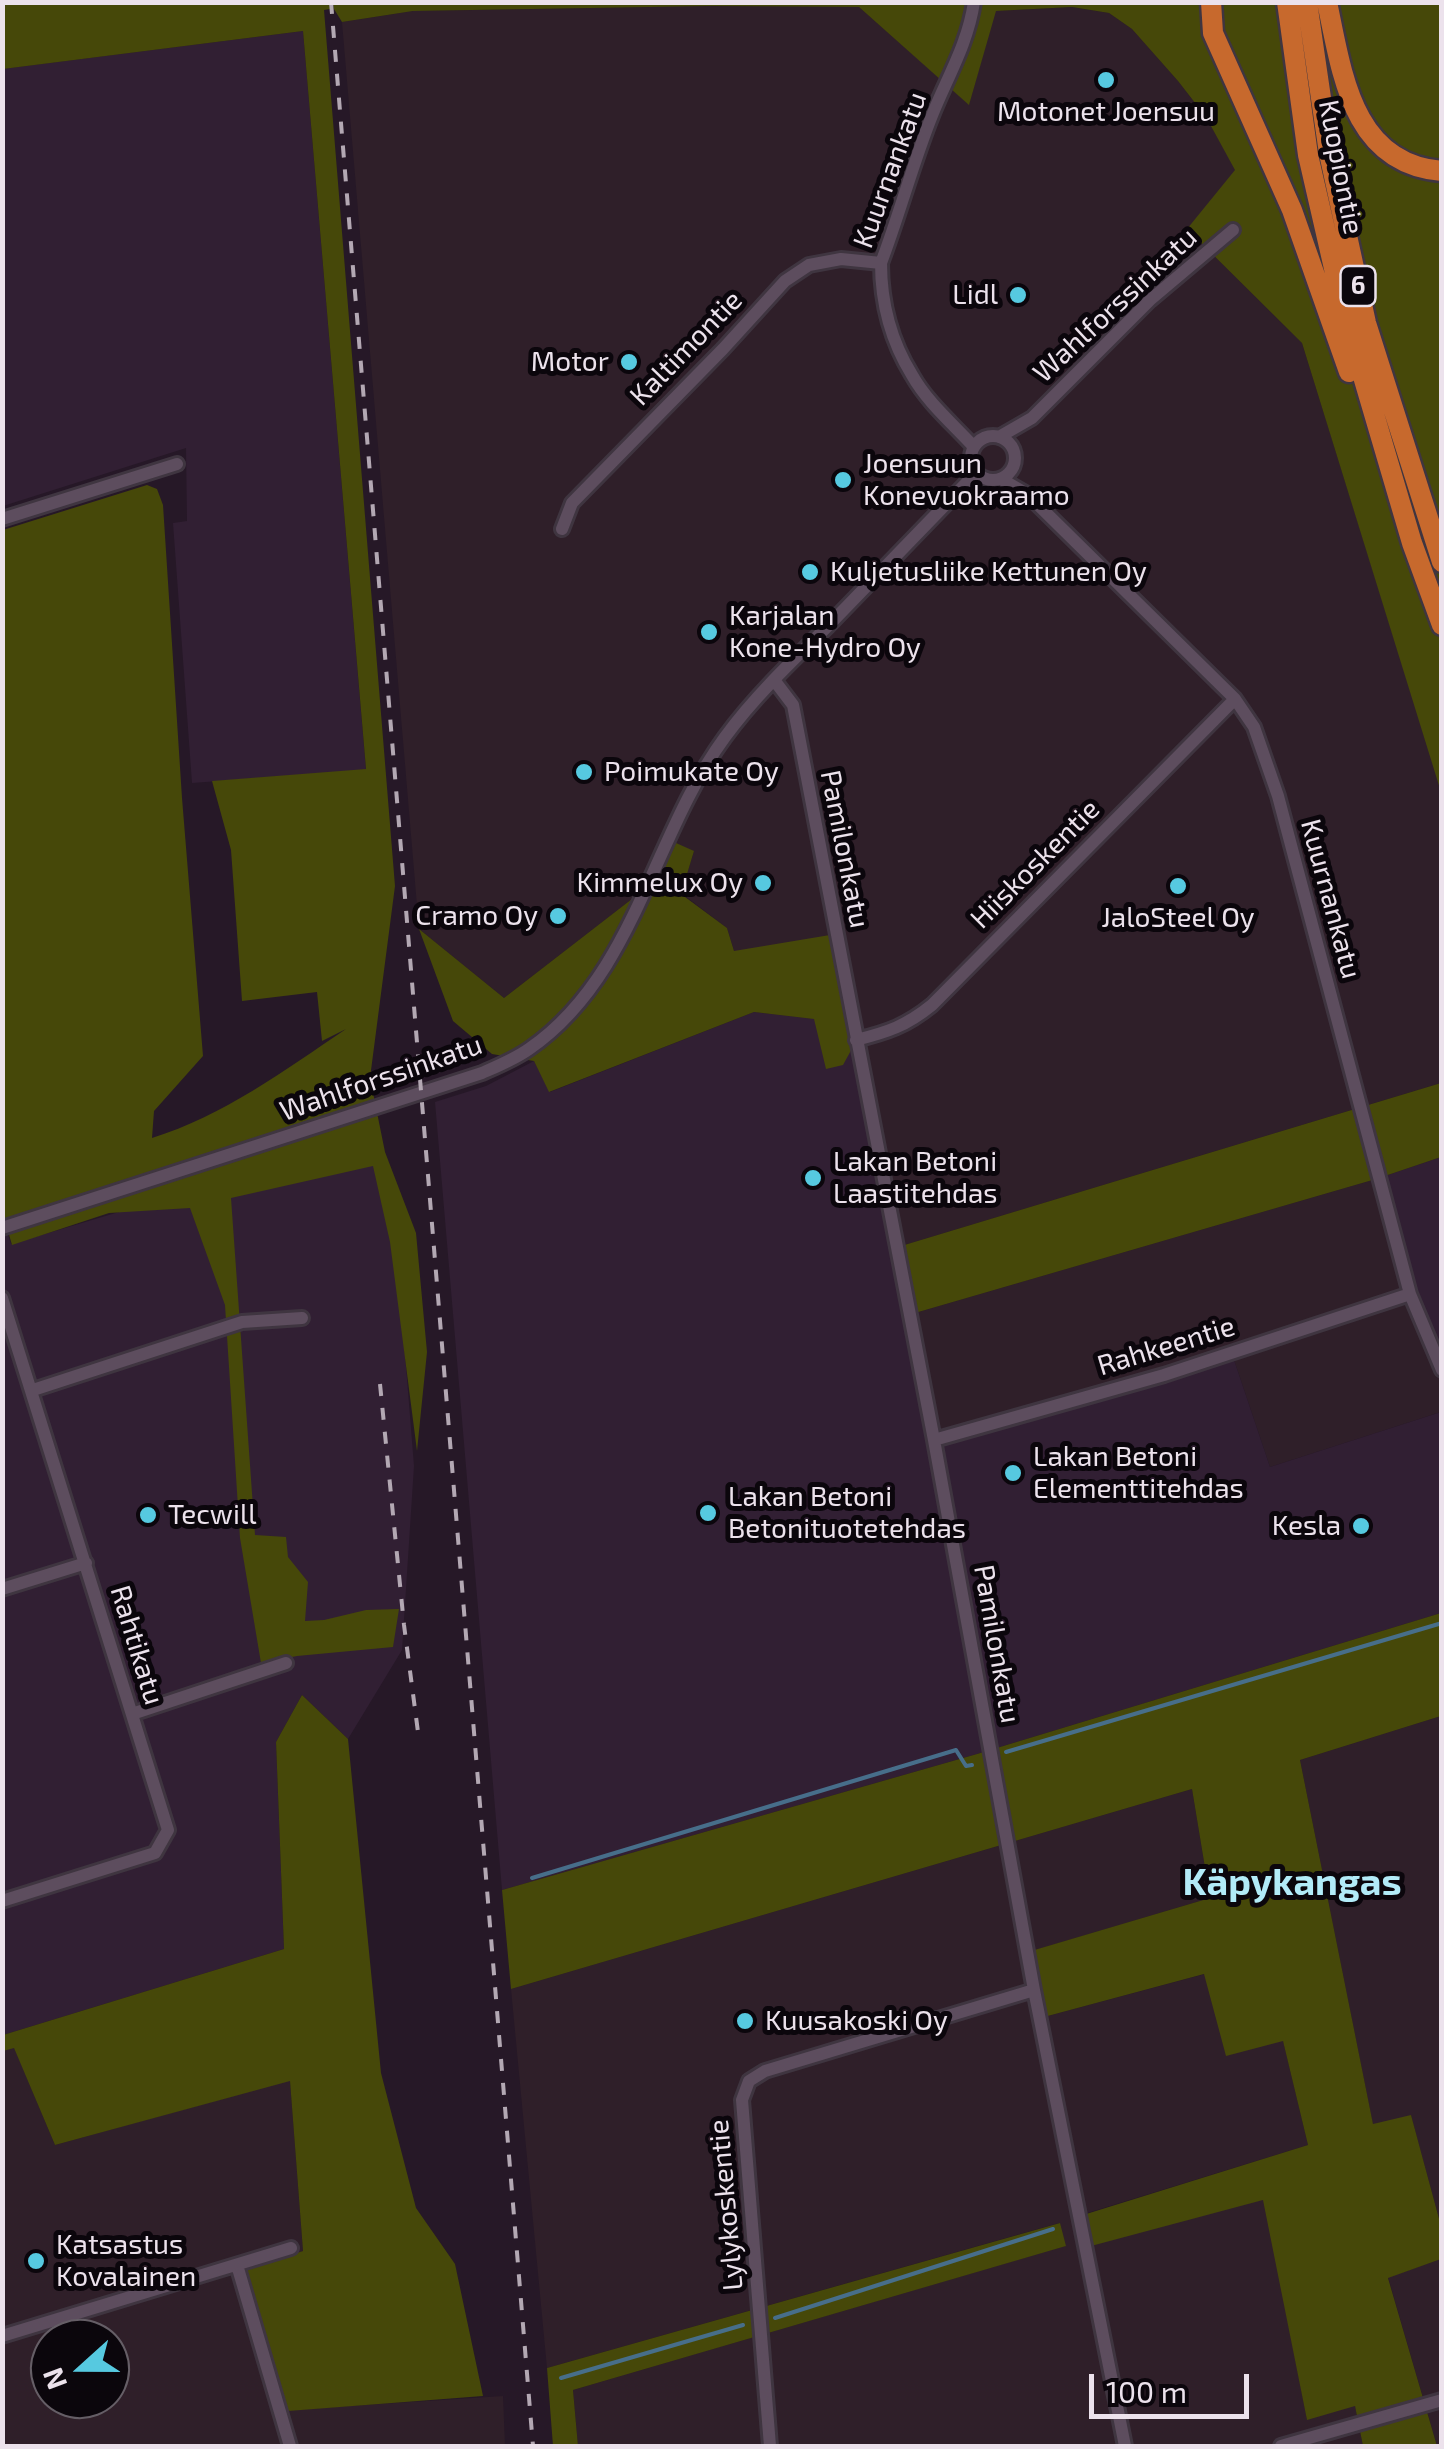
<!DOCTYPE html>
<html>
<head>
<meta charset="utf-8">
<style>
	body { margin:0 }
	#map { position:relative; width:1444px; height:2449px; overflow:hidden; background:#261827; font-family:"Exo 2",sans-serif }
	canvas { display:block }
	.frame { position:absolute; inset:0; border:5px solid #ece2ec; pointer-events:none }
	.north { position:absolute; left:30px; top:2319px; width:100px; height:100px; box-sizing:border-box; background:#0b060c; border:2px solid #655e66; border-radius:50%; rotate:249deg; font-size:28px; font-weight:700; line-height:40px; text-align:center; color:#ece2ec }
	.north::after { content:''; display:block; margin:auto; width:35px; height:45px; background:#56c9e0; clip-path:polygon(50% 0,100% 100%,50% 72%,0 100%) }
	.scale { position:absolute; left:1089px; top:2374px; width:160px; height:45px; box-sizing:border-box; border:5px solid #ece2ec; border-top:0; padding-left:12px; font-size:30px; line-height:35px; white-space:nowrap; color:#ece2ec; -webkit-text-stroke:8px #0b060c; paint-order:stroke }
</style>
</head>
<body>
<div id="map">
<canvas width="1444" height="2449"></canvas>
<div class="frame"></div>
<div class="north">N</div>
<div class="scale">100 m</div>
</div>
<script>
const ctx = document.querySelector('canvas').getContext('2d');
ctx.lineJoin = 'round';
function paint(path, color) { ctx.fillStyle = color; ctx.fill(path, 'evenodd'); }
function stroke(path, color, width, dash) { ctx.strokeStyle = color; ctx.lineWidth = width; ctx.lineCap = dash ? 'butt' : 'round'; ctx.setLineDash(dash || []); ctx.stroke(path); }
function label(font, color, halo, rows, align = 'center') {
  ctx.font = font + ' "Exo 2",sans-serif'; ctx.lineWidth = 10; ctx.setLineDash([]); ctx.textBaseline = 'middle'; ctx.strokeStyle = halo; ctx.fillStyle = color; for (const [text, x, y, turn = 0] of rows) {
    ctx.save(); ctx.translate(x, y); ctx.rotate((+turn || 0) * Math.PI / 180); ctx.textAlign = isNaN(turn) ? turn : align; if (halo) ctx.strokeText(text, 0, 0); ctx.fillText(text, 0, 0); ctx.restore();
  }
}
paint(new Path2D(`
	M710,6L859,7L969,104L995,11L1072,7L1109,13L1132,29L1178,81L1206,117L1236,170L1188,230L1302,343L1442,792L1441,1083L901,1246L734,951L727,928L681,893L694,851L504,998L419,929L342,22L413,11Z
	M1376,1179L1420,1331L1441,1378V1412L1270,1467L1232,1354L942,1443L915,1313Z
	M1441,1716V2226L1411,2116L1373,2125L1300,1760Z
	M1192,1789L1210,1898L1032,1951L1044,2017L1205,1974L1283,2040L1308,2145L1084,2214L1091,2245L1264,2199L1307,2419L1355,2405L1363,2446H578L573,2390L1065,2246L1059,2223L547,2368L511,1989Z
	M14,2047L55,2145L290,2080L303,2251L243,2270L288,2410L503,2396L505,2446H3L2,2051ZM50,2339H110V2399H50Z
	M1441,2259V2446H1437L1388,2277Z`), '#2f1f29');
paint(new Path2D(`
	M303,31L366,770L192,783L173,523L187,521L186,448L3,506L2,69Z
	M754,1012L814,1019L860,1034L901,1246L942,1442L1232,1354L1270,1467L1441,1412V1613L977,1754L502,1890L435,1102L486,1086L534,1061L550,1092Z
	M369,1138L396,1242L414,1466L402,1650L348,1739L302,1695L276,1742L284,1949L3,2035L2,1215L11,1244Z
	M1441,1157V1378L1420,1331L1376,1179Z`), '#311f33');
paint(new Path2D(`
	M3,3H329L330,9L324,10L395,886L370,1078L385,1152L416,1233L427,1352L417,1451L390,1242L373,1166L231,1198L255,1535L286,1537L288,1557L308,1582L305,1621L324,1620L366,1610L399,1609L393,1647L297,1656L261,1663L240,1538L225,1305L190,1208L109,1213L12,1245L3,1214V530L147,485L157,489L163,505L182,798L203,1056L154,1111L152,1138C223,1116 285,1070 346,1029L322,1041L317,992L242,1001L231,850L212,781L366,769L303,31L3,69Z
	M333,3H1441V792L1302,343L1187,229L1235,170L1206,117L1178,81L1132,29L1109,13L1072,7L996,11L969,105L859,7L710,6L413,11L342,22L334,9Z
	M676,843L694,851L681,894L727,928L734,951L842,933L860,1034L843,1065L826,1069L814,1019L754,1012L549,1092L534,1061L492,1054L453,1021L419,929L504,998L659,878Z
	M1441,1083V1157L1376,1179L915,1313L901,1246Z
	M1441,1613V1716L1300,1760L1373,2124L1411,2115L1441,2226V2259L1388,2278L1437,2446H1363L1355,2406L1307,2420L1263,2200L1091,2246L1083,2215L1308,2145L1283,2041L1226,2056L1204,1974L1044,2017L1031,1951L1210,1898L1192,1789L511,1989L502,1890L977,1754Z
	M302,1695L348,1739L381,2073L416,2208L455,2264L483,2396L288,2411L243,2270L303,2251L290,2081L55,2145L14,2048L3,2051V2035L284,1949L276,1742Z
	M1060,2223L1066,2246L573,2390L578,2446H553L547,2368Z`), '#464809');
stroke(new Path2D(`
	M1006,1752L1442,1623
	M532,1878L956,1750L966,1766L972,1765
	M775,2318L1053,2229
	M561,2378L743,2325`), '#476e8a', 4);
const minor = new Path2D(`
	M971 458a22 22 0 1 1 44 0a22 22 0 1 1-44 0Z
	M999,437L1032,418L1150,300L1233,230
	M974,447C953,424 927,402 912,375C891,341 881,303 881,263C900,213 913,162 933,113C948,76 968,43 974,2
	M1001,479L1027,494L1235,699L1254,727L1278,796L1410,1294L1442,1370
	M2,519L177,464
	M562,529L572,503L723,349L785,281L809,265L841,259L881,263
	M774,680L793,705L934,1440L1034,1990L1125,2446
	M856,1040C888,1032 906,1026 932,1005L1235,699
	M2,1228L482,1073C498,1066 515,1059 529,1049C635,976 652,836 725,737C755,696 792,661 828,626C877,575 927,524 976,473
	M2,1298L168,1830L155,1853L2,1901
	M33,1390L242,1322L302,1318
	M934,1440L1164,1375L1410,1294
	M2,1589L86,1563
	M132,1714L286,1663
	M237,2265L290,2446
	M2,2336L291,2248
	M770,2446L742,2100L749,2081L765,2071L1034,1990
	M1281,2446L1442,2400`);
const highway = new Path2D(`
	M1211,2L1213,33L1292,210L1349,372
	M1287,2L1308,155L1344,312L1412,543L1442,625
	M1307,2L1329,153L1366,323L1442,562
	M1327,2C1342,73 1352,164 1442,171`);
stroke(minor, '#3f3540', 18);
stroke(highway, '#3f3540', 25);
stroke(minor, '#5d4d5e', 12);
stroke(highway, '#c7692d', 20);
stroke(new Path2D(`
	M331,2L533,2446
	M380,1384L404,1625L418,1732`), '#b3a8b3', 4, [12, 12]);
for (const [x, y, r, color] of [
	[1106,80,10,"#56c9e0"],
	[1018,295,10,"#56c9e0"],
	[629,362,10,"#56c9e0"],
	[843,480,10,"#56c9e0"],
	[810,572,10,"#56c9e0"],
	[709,632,10,"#56c9e0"],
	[584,772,10,"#56c9e0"],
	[763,883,10,"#56c9e0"],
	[1178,886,10,"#56c9e0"],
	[558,916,10,"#56c9e0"],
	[813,1178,10,"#56c9e0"],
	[1013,1473,10,"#56c9e0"],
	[708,1513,10,"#56c9e0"],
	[148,1515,10,"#56c9e0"],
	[1361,1526,10,"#56c9e0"],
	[745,2021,10,"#56c9e0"],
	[36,2261,10,"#56c9e0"]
]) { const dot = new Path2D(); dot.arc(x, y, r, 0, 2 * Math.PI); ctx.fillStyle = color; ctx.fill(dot); stroke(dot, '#0b060c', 4); }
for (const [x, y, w] of [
	[1358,286,35]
]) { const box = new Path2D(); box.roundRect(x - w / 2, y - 20, w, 40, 8); ctx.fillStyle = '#0b060c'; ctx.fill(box); stroke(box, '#ece2ec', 2.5); }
label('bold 25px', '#ece2ec', null, [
	["6",1358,286]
]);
label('28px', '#ece2ec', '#0b060c', [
	["Motonet Joensuu",1106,112,"center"],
	["Lidl",998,295,"right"],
	["Motor",609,362,"right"],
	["Joensuun",863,464],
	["Konevuokraamo",863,496],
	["Kuljetusliike Kettunen Oy",830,572],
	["Karjalan",729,616],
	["Kone-Hydro Oy",729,648],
	["Poimukate Oy",604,772],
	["Kimmelux Oy",743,883,"right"],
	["Cramo Oy",538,916,"right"],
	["JaloSteel Oy",1178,918,"center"],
	["Lakan Betoni",833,1162],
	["Laastitehdas",833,1194],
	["Lakan Betoni",1033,1457],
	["Elementtitehdas",1033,1489],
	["Lakan Betoni",728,1497],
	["Betonituotetehdas",728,1529],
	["Tecwill",168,1515],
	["Kesla",1341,1526,"right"],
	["Kuusakoski Oy",765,2021],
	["Katsastus",56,2245],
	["Kovalainen",56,2277]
], 'left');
label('28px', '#ece2ec', '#0b060c', [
	["Kuopiontie",1341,167,79],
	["Kuurnankatu",890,170,-70],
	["Wahlforssinkatu",1115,305,-43],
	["Kaltimontie",686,348,-46],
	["Pamilonkatu",845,849,79],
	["Hiiskoskentie",1035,864,-45],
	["Kuurnankatu",1331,899,75],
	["Wahlforssinkatu",381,1078,-19],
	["Rahkeentie",1166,1346,-17],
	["Pamilonkatu",997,1644,80],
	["Rahtikatu",137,1645,73],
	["Lylykoskentie",726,2205,-95]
]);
label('bold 38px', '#b2ebf8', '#0b060c', [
	["Käpykangas",1292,1882]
]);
</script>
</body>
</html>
